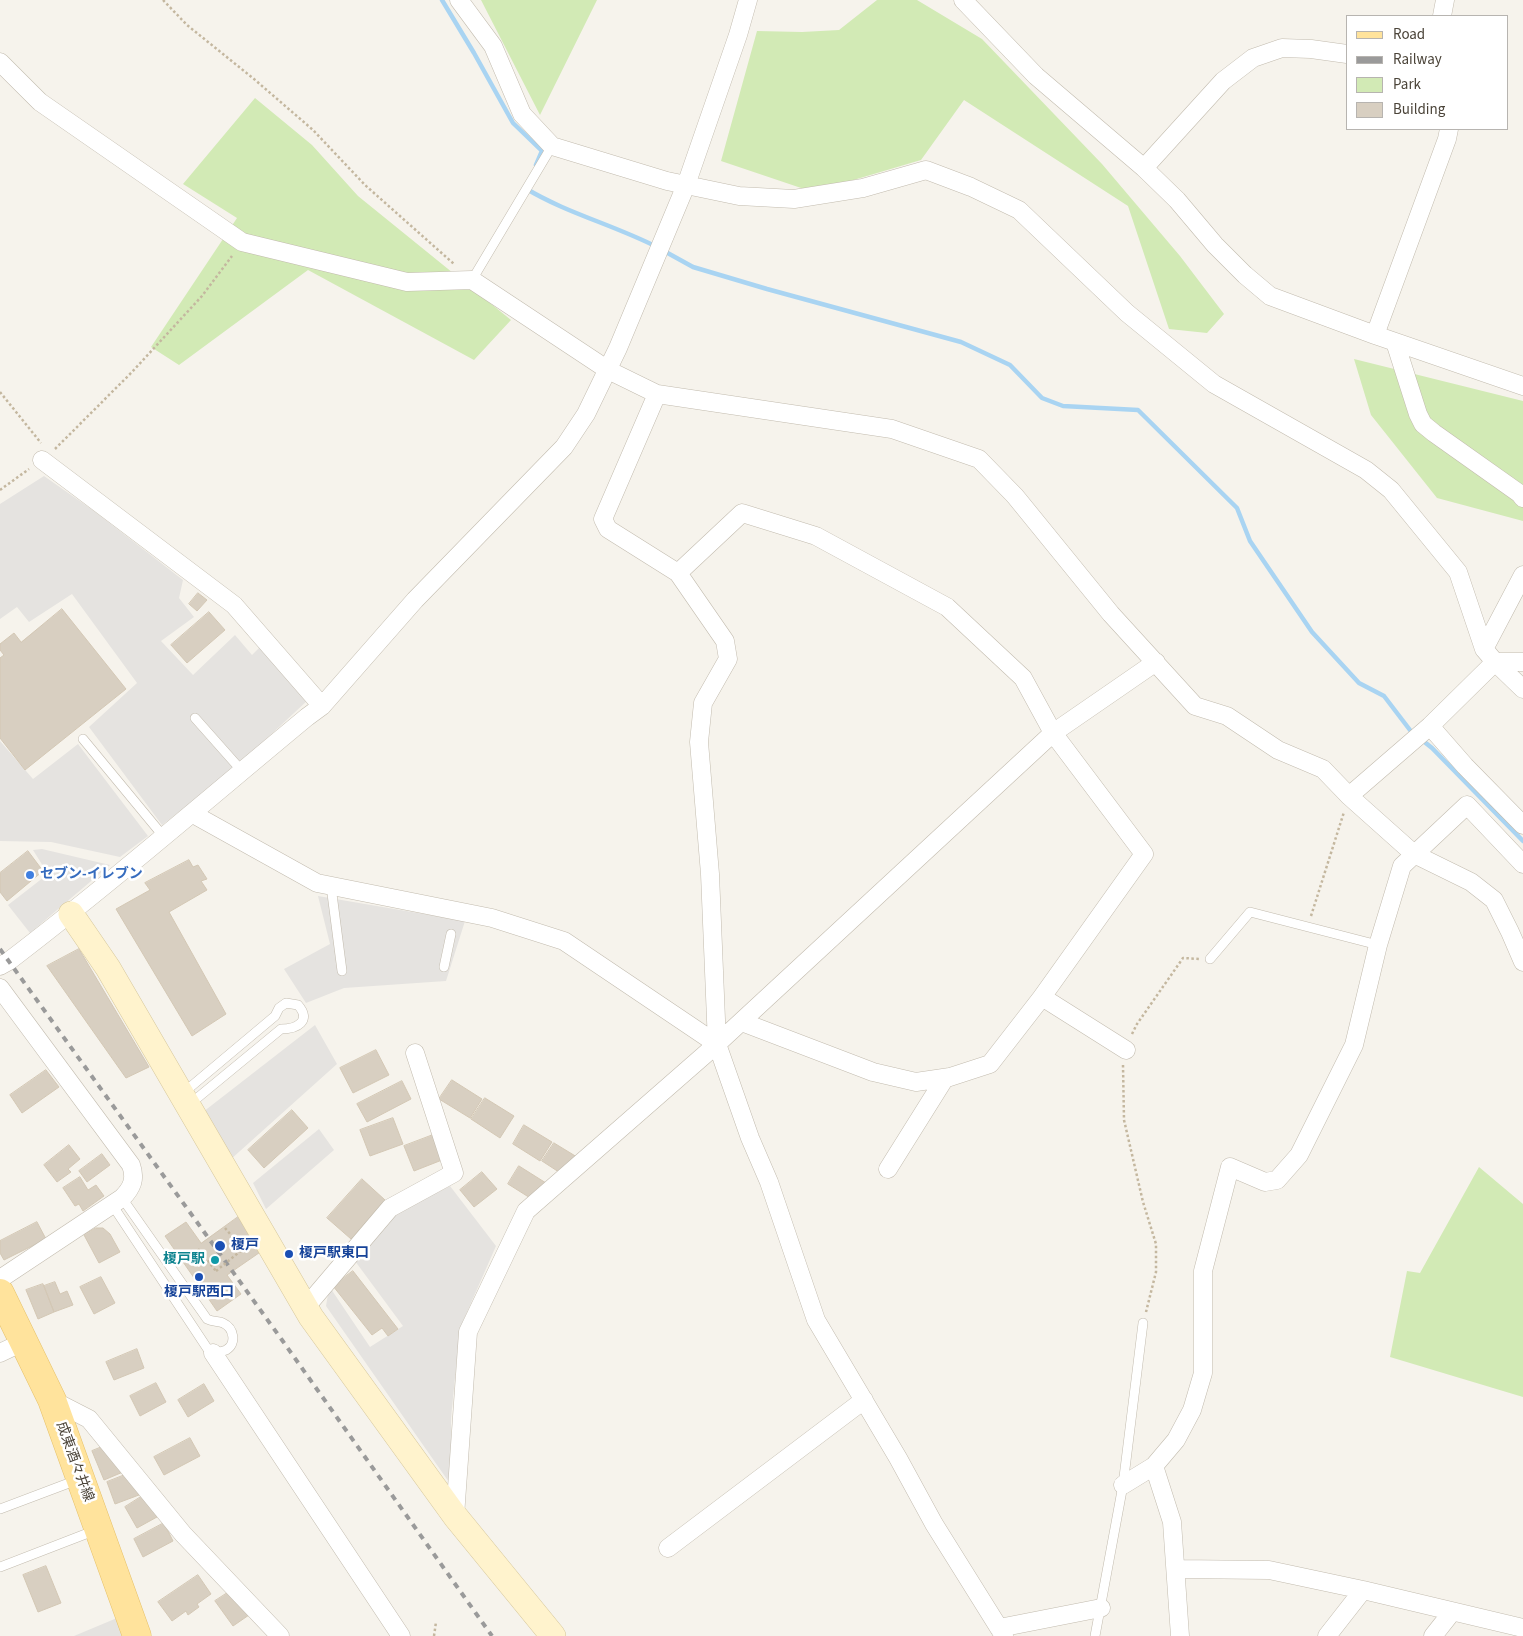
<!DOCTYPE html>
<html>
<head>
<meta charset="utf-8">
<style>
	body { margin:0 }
	#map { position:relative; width:1523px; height:1636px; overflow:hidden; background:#f6f3ec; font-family:"Source Sans 3",sans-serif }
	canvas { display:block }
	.legend { position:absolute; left:1346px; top:15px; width:162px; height:115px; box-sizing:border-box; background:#fff; border:1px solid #b7b4b0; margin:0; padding:6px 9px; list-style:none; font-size:15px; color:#4b4439 }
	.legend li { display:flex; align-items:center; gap:10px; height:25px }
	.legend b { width:25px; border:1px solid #b7b4b0 }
</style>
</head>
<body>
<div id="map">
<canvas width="1523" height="1636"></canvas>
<ul class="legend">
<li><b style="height:6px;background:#ffe39c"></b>Road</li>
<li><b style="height:6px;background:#9a9a9a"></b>Railway</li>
<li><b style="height:14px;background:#d2eab5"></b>Park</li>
<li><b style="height:14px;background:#d8cfc1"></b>Building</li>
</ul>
</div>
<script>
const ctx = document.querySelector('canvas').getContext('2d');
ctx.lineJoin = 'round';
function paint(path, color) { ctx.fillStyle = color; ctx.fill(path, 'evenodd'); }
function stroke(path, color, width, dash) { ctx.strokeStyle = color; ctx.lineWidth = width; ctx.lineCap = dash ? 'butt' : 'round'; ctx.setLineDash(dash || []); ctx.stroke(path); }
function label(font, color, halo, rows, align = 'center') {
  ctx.font = font + ' "Source Sans 3","Noto Sans JP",sans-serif'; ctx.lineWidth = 5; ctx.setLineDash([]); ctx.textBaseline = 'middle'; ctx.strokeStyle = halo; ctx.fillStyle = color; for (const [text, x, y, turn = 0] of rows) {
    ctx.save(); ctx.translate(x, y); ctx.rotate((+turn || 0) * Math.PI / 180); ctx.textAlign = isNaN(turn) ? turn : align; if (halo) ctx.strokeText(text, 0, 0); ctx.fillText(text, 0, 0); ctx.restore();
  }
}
paint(new Path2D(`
	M481,0H597L540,115Z
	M877,0H917L982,39L1102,164L1180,256L1224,314L1207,333L1169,329L1128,206L964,100L921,160L813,192L721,161L757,31L802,32L839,30Z
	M255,98L312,145L358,196L511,320L474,360L308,270L179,365L151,347L237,218L183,184Z
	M1354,359L1523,401V521L1437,498L1371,415Z
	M1479,1167L1523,1204V1397L1390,1357L1407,1271L1420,1273Z`), '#d2eab5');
paint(new Path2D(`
	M44,476L94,511L183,580L179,598L194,617L161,641L193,675L235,635L252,655L263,644L309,699L232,771L162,825L89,727L137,683L72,594L29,622L17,607L0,619V504Z
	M0,741L33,779L78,744L148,836L120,857L51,842L0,841Z
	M42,849L110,865L30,933L8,905L48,874L33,850Z
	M318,896L465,921L446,981L344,988L306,1003L284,969L330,944Z
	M315,1025L337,1064L230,1160L203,1112Z
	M319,1129L334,1150L266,1209L253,1183Z
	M450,1186L496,1246L460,1328L451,1418V1485L326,1306L328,1294L331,1289L370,1347L403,1326L355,1261L393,1215Z
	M117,1618L123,1636H74Z`), '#e5e3e0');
stroke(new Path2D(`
	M442,0L474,53L513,123L542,151L536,165
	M525,188C566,213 614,225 657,247
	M664,251L693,267L767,289L961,342L1010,365L1042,398L1063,406L1138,410L1237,508L1250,541L1312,632L1359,683L1384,696L1413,734
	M1422,740L1432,748L1523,841`), '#a9d4f2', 4.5);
const building = new Path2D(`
	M198,593L207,600L197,611L189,604Z
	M62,609L126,689L25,770L0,738V658L4,655L0,650V644L14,633L21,642Z
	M209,612L225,630L187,663L171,645Z
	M28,851L43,871L7,901L0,892V873Z
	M189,860L193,867L198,865L207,879L201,881L207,890L169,912L226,1014L192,1036L116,909L150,890L145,883Z
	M79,949L149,1067L126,1078L47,966Z
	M376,1050L389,1075L353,1093L340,1068Z
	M46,1070L59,1087L22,1113L10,1095Z
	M452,1080L482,1099L470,1118L439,1099Z
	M402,1081L411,1099L367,1122L357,1104Z
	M485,1098L514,1116L500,1138L471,1119Z
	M292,1110L308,1128L264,1168L248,1150Z
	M393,1118L403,1144L370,1156L360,1130Z
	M524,1125L552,1142L540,1161L513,1144Z
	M433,1135L442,1160L414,1171L404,1146Z
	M554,1143L577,1157L565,1176L542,1161Z
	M69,1145L80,1159L68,1169L71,1172L57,1182L44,1165Z
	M102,1154L110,1165L87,1182L79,1171Z
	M519,1166L546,1183L535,1201L508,1184Z
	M482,1172L497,1189L474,1207L460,1190Z
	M80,1177L88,1190L96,1185L104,1196L83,1211L79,1204L75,1206L63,1188Z
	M362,1179L385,1200L351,1239L327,1218Z
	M245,1212L269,1246L227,1275L241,1294L217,1311L165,1236L186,1222L201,1243Z
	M37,1222L46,1239L4,1260L0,1253V1241Z
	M96,1228H103L110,1234L120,1252L99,1263L84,1235Z
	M353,1271L398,1329L388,1336L382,1328L372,1335L333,1286Z
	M101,1277L115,1303L94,1314L80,1287Z
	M55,1282L60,1294L67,1291L73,1305L54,1312L44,1286Z
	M43,1284L54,1312L38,1319L26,1290Z
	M137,1349L144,1368L114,1380L106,1362Z
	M156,1383L166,1402L140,1416L130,1396Z
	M204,1384L214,1401L188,1417L178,1400Z
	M190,1438L200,1456L164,1475L154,1457Z
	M107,1445L123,1472L104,1480L92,1451Z
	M130,1473L139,1495L115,1504L107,1482Z
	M144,1495L157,1517L137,1528L125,1507Z
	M164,1523L173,1541L143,1557L134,1539Z
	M46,1566L61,1603L38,1612L23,1575Z
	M198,1575L211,1594L197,1604L199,1607L188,1615L186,1611L172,1621L158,1602Z
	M232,1590L249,1615L233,1626L215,1601Z`);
paint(building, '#d8cfc1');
stroke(building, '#d3c7b4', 1);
const lane = new Path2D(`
	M472,280L552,146
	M195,718L242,771
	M83,739L164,837
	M331,886L342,971
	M1210,959L1250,912L1378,945
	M444,967L451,934
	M182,1094L275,1016L279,1008L286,1003L298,1005C312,1021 297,1029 281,1029L190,1104
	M113,1206L207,1348L213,1353C217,1352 222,1352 226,1350C237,1344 234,1328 223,1323C219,1321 213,1322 207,1319L122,1198
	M0,1509L77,1480
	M0,1567L96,1530
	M1095,1636L1123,1485L1143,1323`);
const street = new Path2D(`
	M459,0L493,46L522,114L552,146L667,181L739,196L794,199L863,188L926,170L971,187L1019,210L1127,313L1214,384L1366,470L1391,490L1458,572L1484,649L1495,662L1523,689
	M963,0L1036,76L1144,168L1177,200L1215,245L1245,275L1270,296L1375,335L1523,386
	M1442,16L1445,0
	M0,62L40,102L242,242L407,282L472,280L608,370L657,394L892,429L979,459L1015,496L1111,614L1195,706L1227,716L1278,750L1323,769L1349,796L1414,854L1471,882L1494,900L1510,932L1523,962
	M1144,168L1223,81L1253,58L1282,48L1311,49L1347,54
	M1375,335L1447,139L1449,129
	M1395,342L1418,414L1423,424L1434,433L1520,494L1523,498
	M657,394L603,519L608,529L678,573L725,641L728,659L703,703L699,742L710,874L717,1044L750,1138L769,1182L816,1320L898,1458L934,1524L1004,1636
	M42,460L234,605L322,706
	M678,573L742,513L816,536L947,607L1023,678L1053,733L1144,854L1042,997
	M1484,649L1523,575
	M1430,726L1465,766L1523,825
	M1349,796L1430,726L1495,662H1523
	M193,814L317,883L492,918L564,941L717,1044
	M0,966L9,961C111,883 208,799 307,717L322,706L415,600L564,447L586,414L618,348L686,185L738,35L748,0
	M0,988L131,1165C136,1179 132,1188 122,1198L0,1279
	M742,1022L873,1072L916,1082L950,1077L990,1064L1042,997L1126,1050
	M888,1169L945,1078
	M305,1308L390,1208L454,1173L415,1053
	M0,1353L23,1342
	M213,1353L401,1636
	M52,1400L89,1419L183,1534L280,1636
	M1154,1466L1172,1522L1180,1636
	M1123,1485L1154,1466L1176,1440L1192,1410L1203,1373V1271L1230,1167L1265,1182L1277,1180L1299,1155L1354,1045L1378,945L1402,866L1467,805L1523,864
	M455,1516L468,1332L526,1211L717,1044L1053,733L1156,662
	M668,1548L864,1400
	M1176,1569L1269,1570L1363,1590L1523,1628
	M999,1628L1101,1608
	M1327,1636L1363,1590
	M1433,1636L1452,1612`);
const secondary = new Path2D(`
	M71,914L108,968L311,1317L455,1516L553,1636`);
const primary = new Path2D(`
	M0,1293L52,1400L137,1636`);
stroke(lane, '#c2bbae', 10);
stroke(street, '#c2bbae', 19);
stroke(secondary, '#d6c79b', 26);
stroke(primary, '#e6c16a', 29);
stroke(new Path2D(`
	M163,0L187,25L254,79L313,130L365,185L454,264
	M0,392L41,443
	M55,449L132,372L202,296L232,256
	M0,490L29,469
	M1311,916L1344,812
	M1132,1034L1137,1024L1183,958L1199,959
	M1123,1065L1124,1120L1143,1202L1156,1244V1272L1146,1312
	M225,1228L243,1249
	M198,1249L216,1271
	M434,1636L436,1622`), '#c4b79f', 2.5, [2.5, 2.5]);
stroke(lane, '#fff', 9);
stroke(street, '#fff', 18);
stroke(secondary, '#fff3cd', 25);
stroke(primary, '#ffe39c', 28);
stroke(new Path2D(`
	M0,949L282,1340L492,1636`), '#9a9a9a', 4, [6, 6]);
stroke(new Path2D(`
	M216,1271L243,1249`), '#c4b79f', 2.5, [2.5, 2.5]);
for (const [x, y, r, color] of [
	[30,875,5,"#3f7fe0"],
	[220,1246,6,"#1a4fb4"],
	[289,1254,5,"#1a4fb4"],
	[215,1260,5,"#0f9aa8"],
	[199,1277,5,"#1a4fb4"]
]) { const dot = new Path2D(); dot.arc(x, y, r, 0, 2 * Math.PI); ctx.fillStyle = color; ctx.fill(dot); stroke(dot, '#fff', 2); }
label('bold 14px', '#366cbe', '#fff', [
	["セブン-イレブン",40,875]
], 'left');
label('bold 14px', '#164399', '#fff', [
	["榎戸",231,1246],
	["榎戸駅東口",299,1254],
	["榎戸駅西口",199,1293,"center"]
], 'left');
label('bold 14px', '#0d838f', '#fff', [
	["榎戸駅",205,1260]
], 'right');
label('14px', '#4b4439', '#fff', [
	["成東酒々井線",74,1462,70]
]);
</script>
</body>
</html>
